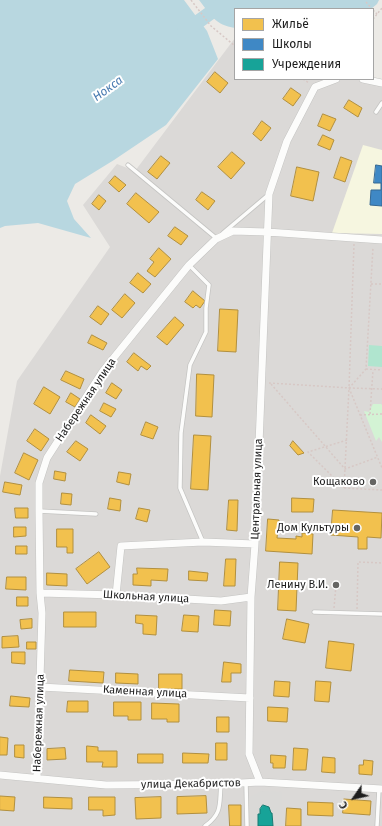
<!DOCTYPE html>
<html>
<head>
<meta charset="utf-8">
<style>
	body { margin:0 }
	#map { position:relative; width:382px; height:826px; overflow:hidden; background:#eceae6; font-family:"Fira Sans",sans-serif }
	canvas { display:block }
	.legend { position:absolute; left:234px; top:8px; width:140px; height:72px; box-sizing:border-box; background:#fff; border:1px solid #a5a5a5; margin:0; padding:5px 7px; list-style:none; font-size:12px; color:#1d1d1d }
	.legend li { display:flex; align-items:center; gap:8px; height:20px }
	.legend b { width:20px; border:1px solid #a5a5a5 }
	.north { position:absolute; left:334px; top:778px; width:40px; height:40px; -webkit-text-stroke:3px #fff; paint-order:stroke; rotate:236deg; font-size:11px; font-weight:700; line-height:16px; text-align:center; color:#1d1d1d }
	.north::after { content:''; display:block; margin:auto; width:14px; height:18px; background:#1d1d1d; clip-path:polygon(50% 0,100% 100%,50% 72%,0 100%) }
</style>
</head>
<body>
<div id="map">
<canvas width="382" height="826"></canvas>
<ul class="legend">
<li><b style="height:11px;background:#f2c14e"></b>Жильё</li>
<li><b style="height:11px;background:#3f88c5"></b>Школы</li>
<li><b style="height:11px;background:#17a398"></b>Учреждения</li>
</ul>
<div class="north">С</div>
</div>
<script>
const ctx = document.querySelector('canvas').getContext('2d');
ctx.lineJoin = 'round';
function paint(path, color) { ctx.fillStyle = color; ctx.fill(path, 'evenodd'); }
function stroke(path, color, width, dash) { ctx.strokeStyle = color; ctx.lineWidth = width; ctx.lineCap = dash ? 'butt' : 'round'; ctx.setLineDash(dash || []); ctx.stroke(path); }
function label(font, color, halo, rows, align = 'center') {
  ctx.font = font + ' "Fira Sans",sans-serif'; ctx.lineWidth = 4; ctx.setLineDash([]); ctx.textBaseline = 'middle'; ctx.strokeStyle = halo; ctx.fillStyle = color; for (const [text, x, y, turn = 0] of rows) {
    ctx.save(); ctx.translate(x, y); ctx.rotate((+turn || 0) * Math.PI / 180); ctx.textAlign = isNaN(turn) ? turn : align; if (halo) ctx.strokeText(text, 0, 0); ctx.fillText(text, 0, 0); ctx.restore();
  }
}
paint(new Path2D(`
	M235,38V79H373L382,84V826H0V476L17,381L110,247L83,205L117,164L135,171Z`), '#dbd9d7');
paint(new Path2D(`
	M363,145L382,150V234L332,233Z`), '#f6f6e0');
paint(new Path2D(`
	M262,791L282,792V826H250L249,800L251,796Z`), '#dad9d7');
paint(new Path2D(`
	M373,404H381L382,405V442L379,437L376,441L364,411L369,412Z`), '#d3f3d4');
paint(new Path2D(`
	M369,345L382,346V367L368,366Z`), '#b0e5cf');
paint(new Path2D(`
	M0,0H184L207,31L218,59L166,125L114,160L75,184L67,201L74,219L91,238L38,223L5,226L0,228Z
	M199,0H379L377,4L371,9H235V28C215,25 211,15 199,0Z`), '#b8d7e0');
const homes = new Path2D(`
	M215,72L228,83L220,93L207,82Z
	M291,88L301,95L293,106L283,99Z
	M349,100L362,108L358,117L344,108Z
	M323,114L336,119L330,131L318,126Z
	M262,121L271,128L261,141L253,134Z
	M323,135L334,140L330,150L318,145Z
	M232,152L245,163L231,179L218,167Z
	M161,156L170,163L157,179L148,172Z
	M341,157L352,161L345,182L334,178Z
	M297,167L319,172L313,201L291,196Z
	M115,176L126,185L119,192L109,183Z
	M202,192L215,201L208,210L196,200Z
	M136,193L159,212L149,223L127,204Z
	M99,195L106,201L99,210L92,204Z
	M175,227L188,236L181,245L168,236Z
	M159,248L171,259L155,277L147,271L154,262L150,259Z
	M138,273L151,284L143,293L130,283Z
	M193,291L205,301L200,308L196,305L193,308L185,302Z
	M125,294L135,303L122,318L112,310Z
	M98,306L109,314L101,325L90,317Z
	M220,309L238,310L236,352L218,351Z
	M175,317L184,325L167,345L157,337Z
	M92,335L107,343L103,350L88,343Z
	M134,353L151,366L147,370L141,366L138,371L127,362Z
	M66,371L84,379L80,389L61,380Z
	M197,374L214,375L212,417L196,416Z
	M112,383L122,390L116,399L106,393Z
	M44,387L60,397L50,414L34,404Z
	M71,393L80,399L75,407L66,402Z
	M104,403L116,409L111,417L100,411Z
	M91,415L106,426L100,434L86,423Z
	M146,422L158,427L153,439L141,435Z
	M35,429L49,439L41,451L27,441Z
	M194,435L211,436L208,490L191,489Z
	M76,441L88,449L80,461L67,452Z
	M293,441L304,453L298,455L290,446Z
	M24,453L38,460L29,480L15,473Z
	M55,471L66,473L65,481L54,479Z
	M119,472L131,474L129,485L117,482Z
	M5,482L22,485L20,495L3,492Z
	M62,493L72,494L71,505L61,504Z
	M110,498L121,500L120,511L108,509Z
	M292,498L314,499L313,512H292Z
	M229,500H238L237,531L227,530Z
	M15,508H28V518H16Z
	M139,508L150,510L147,522L136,519Z
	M333,510L382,513L381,538L367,537V549H358V537L331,535Z
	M268,519L279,520L277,538L296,539V536L302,537V533L313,534L312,554L266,551Z
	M14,527H26V536L14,537Z
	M57,529H73V553H67V547H57Z
	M16,546H27V554H16Z
	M99,552L110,567L87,584L76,569Z
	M226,559H236L235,586H224Z
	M280,562L298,563L296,611L278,610Z
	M137,568L168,569L167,581L151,580V586L133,585V574H137Z
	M189,571L208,573L207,581L189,580Z
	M47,573L67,574V586L47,585Z
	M7,577H26V590L6,589Z
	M17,597H28V606H17Z
	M215,610L231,611L230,626L214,625Z
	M64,612H96V627H64Z
	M136,615L157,616L156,635L143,634V624L136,623Z
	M184,615L199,616L198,632L182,631Z
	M32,619V628L21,629L20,620Z
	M287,619L309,624L305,643L283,639Z
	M18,636L19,647L2,648V637Z
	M329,641L354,644L351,671L326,668Z
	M27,642H36V649H27Z
	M12,652H25V664L12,663Z
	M224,662L241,664V673H231V682H222Z
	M70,670L104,672L103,683L69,681Z
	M116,673L138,674V684L116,683Z
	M159,674H182V689H159Z
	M275,681L290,682L289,697L274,696Z
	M316,681L331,682L329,702L315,701Z
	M11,696L30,698L29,707L10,706Z
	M68,701H88V712H67Z
	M114,702H141V720H128V716H114Z
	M152,703L179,704V722H167V719H152Z
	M268,707L288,708L287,722L268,721Z
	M217,717H229V732H217Z
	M0,737L8,738L7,755H0Z
	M216,743H227V760H216Z
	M15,745H24V758L15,757Z
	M87,746L98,747V751H117V767H102L103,762H87Z
	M65,748L66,759L47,760V749Z
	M294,748L308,749L306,770H293Z
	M183,753L209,754L208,763H183Z
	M138,754H163V763H138Z
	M271,755L286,756L285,768H273V763H271Z
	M323,757L335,758V773L322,772Z
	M364,760L373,761L372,775L359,774V765H363Z
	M0,796L15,797L14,811L0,810Z
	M206,796L207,813L177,814V797Z
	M44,797L72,798V809L44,808Z
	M89,797H115V815L103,816V810H89Z
	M161,797V818L136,819L135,798Z
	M344,799L371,801L370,815L343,813Z
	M308,802L333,803V816L308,815Z
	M229,805H241V826H230Z
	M287,808L301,809V826H286Z`);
paint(homes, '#f2c14e');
stroke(homes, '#b2903f', 1);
const schools = new Path2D(`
	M376,165L382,166V206L370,205L371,190H381V183H374Z`);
paint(schools, '#3f88c5');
stroke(schools, '#356893', 1);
const public = new Path2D(`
	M263,805L269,807L271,813H272L273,826H258V814H260V809Z`);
paint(public, '#17a398');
stroke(public, '#197b73', 1);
stroke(new Path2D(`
	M184,32L228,0`), '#b8d7e0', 14);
const lane = new Path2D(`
	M376,112L382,103
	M128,165L216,238
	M223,233L268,195
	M189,265L209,285L206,308V332L190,365L181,433L180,488L203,542
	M39,511L96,514
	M314,612L382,614
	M246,783L247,826
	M205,826C223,813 219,804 221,784
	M377,826L379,789`);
const street = new Path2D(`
	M363,79L382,83
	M40,593L116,595L221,601L251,597
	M116,595L121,546L203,542L255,544
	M40,687L250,698
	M0,775L106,785L221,784L260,782L382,789
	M37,778L42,613L40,593L39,511V483L47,458L103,371L189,265L216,239L233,231L267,232L382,240
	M260,782L249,754L251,597L255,544L269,194L287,141L315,87L336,79`);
stroke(lane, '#c4c4c2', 5);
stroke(street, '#c4c4c2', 8);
stroke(new Path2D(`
	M191,0L211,26L235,46
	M366,2L372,9
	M373,10L377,14
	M373,19L382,8
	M303,79L309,83
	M354,244L349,388L382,468
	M371,284H382
	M366,369L382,370
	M269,383L349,388L366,369L373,247
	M271,384L345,469L378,457
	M370,414L373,370
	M360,415L382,414
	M347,440L308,452L344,488L382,490
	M344,488L349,388L382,389
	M334,608L336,585
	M357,609L358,562L382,563`), '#d7c8c5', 1.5, [2, 2]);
stroke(lane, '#fcfcfb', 3.5);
stroke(street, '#fcfcfb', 7);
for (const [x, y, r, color] of [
	[373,482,4,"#656563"],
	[357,528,4,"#656563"],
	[336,585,4,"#656563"]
]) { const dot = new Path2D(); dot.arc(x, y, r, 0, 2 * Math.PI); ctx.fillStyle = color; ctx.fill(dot); stroke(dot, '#fff', 1.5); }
label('11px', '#1d1d1d', '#fff', [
	["Набережная улица",86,400,-56],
	["Центральная улица",257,489,-88],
	["Школьная улица",146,597,3],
	["Каменная улица",145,692,3],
	["Набережная улица",39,723,-88],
	["улица Декабристов",191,784,-1]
]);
label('11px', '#1d1d1d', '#fff', [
	["Кощаково",365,482],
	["Дом Культуры",349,528],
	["Ленину В.И.",328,585]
], 'right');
label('italic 12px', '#4779b0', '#fff', [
	["Нокса",108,89,-36]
]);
</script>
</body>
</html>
